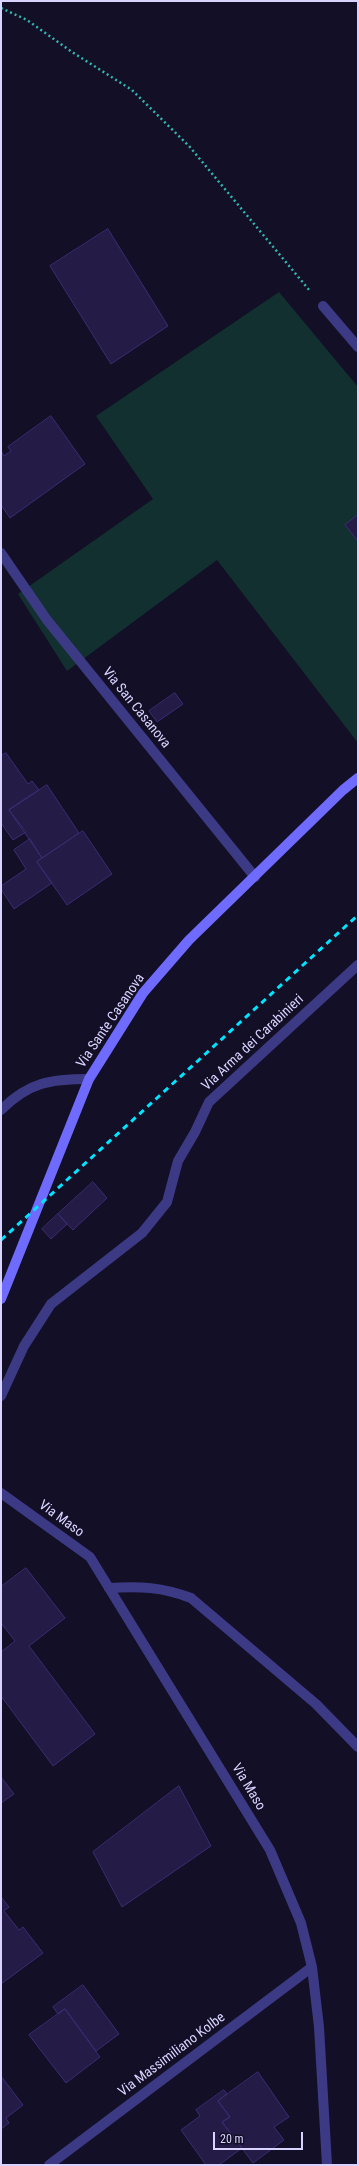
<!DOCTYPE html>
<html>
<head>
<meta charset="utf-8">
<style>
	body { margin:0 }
	#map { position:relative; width:359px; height:2166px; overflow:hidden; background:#130f26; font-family:"Roboto Condensed",sans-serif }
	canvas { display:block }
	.frame { position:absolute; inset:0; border:2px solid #d9d4ff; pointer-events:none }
	.scale { position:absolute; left:213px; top:2132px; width:90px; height:18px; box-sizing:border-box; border:2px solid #d9d4ff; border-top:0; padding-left:5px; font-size:12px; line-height:14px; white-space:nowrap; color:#d9d4ff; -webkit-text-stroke:3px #130f26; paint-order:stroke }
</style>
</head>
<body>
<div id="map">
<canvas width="359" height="2166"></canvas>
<div class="frame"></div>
<div class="scale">20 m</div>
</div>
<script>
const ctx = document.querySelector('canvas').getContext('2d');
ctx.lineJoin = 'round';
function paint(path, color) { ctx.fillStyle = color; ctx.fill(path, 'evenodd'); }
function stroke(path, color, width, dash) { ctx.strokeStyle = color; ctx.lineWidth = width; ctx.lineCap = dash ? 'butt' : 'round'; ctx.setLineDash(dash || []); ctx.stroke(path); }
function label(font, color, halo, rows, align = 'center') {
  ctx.font = font + ' "Roboto Condensed",sans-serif'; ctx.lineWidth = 4; ctx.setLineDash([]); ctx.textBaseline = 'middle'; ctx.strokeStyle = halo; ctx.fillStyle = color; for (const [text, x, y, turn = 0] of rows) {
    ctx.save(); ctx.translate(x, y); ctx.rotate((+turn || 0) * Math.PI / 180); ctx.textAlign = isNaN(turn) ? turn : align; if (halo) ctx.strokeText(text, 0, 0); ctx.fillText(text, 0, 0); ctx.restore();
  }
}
paint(new Path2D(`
	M279,292L358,387V743L217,560L67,671L18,594L153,499L96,416Z`), '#12302f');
const building = new Path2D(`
	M108,229L168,326L111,364L50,266Z
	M51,416L85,464L10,518L1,505V451L4,456L11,451L8,447Z
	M358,515V541L345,525Z
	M175,693L183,704L157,722L149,711Z
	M6,753L28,784L32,781L39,790L9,810L26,832L13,840L1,823V756Z
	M47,785L79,833L42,858L9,810Z
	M83,831L112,874L67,905L37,862Z
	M30,839L42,858L37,862L52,883L14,909L1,889V886L26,869L14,850Z
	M93,1182L107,1198L73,1230L58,1214Z
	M58,1214L67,1224L51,1239L42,1229Z
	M26,1568L65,1618L29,1646L95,1734L53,1766L1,1696V1652L15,1641L1,1623V1587Z
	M1,1777L14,1794L1,1803Z
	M179,1786L211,1846L122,1907L93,1852Z
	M1,1897L9,1907L4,1911L19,1930L23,1927L43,1953L1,1984Z
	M83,1985L119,2034L96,2051L65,2009L58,2014L53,2007Z
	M65,2009L100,2057L66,2083L29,2035Z
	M258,2072L289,2117L274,2127L284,2140L253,2163L222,2122L230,2117L218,2101Z
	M1,2076L23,2105L6,2118L9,2123L1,2129Z
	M224,2090L227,2094L218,2101L230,2117L222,2122L242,2148L219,2165H206L181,2130L200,2116L196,2110Z`);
paint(building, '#241b47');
stroke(building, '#3b2d73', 1);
stroke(new Path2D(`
	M1,8L27,20L72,52L132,90L189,146L310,291`), '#2fb8b0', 2.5, [2, 3]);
stroke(new Path2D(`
	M109,1588C140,1586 162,1587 191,1598L316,1704L358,1747`), '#3d3a85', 10);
stroke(new Path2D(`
	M323,306L358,347
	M1,553L47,620L255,877
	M1,1110C29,1082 51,1079 89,1079
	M1,1396L24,1346L51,1304L142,1233L167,1202L178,1161L195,1132L209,1102L358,965
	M1,1493L90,1557L270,1850L301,1923L312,1967L319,2027L327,2165
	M49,2165L312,1967`), '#3d3a85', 10);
stroke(new Path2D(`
	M1,1299L89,1079L143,993L189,940L343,790L358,778`), '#6f6bff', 10);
stroke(new Path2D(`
	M1,1240L358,915`), '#00e5ff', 3, [6, 5]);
label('14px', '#d9d4ff', '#130f26', [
	["Via San Casanova",136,708,51],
	["Via Sante Casanova",111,1021,-56],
	["Via Arma dei Carabinieri",253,1043,-43],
	["Via Maso",61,1519,36],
	["Via Maso",248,1787,59],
	["Via Massimiliano Kolbe",172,2055,-37]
]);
</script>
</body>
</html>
